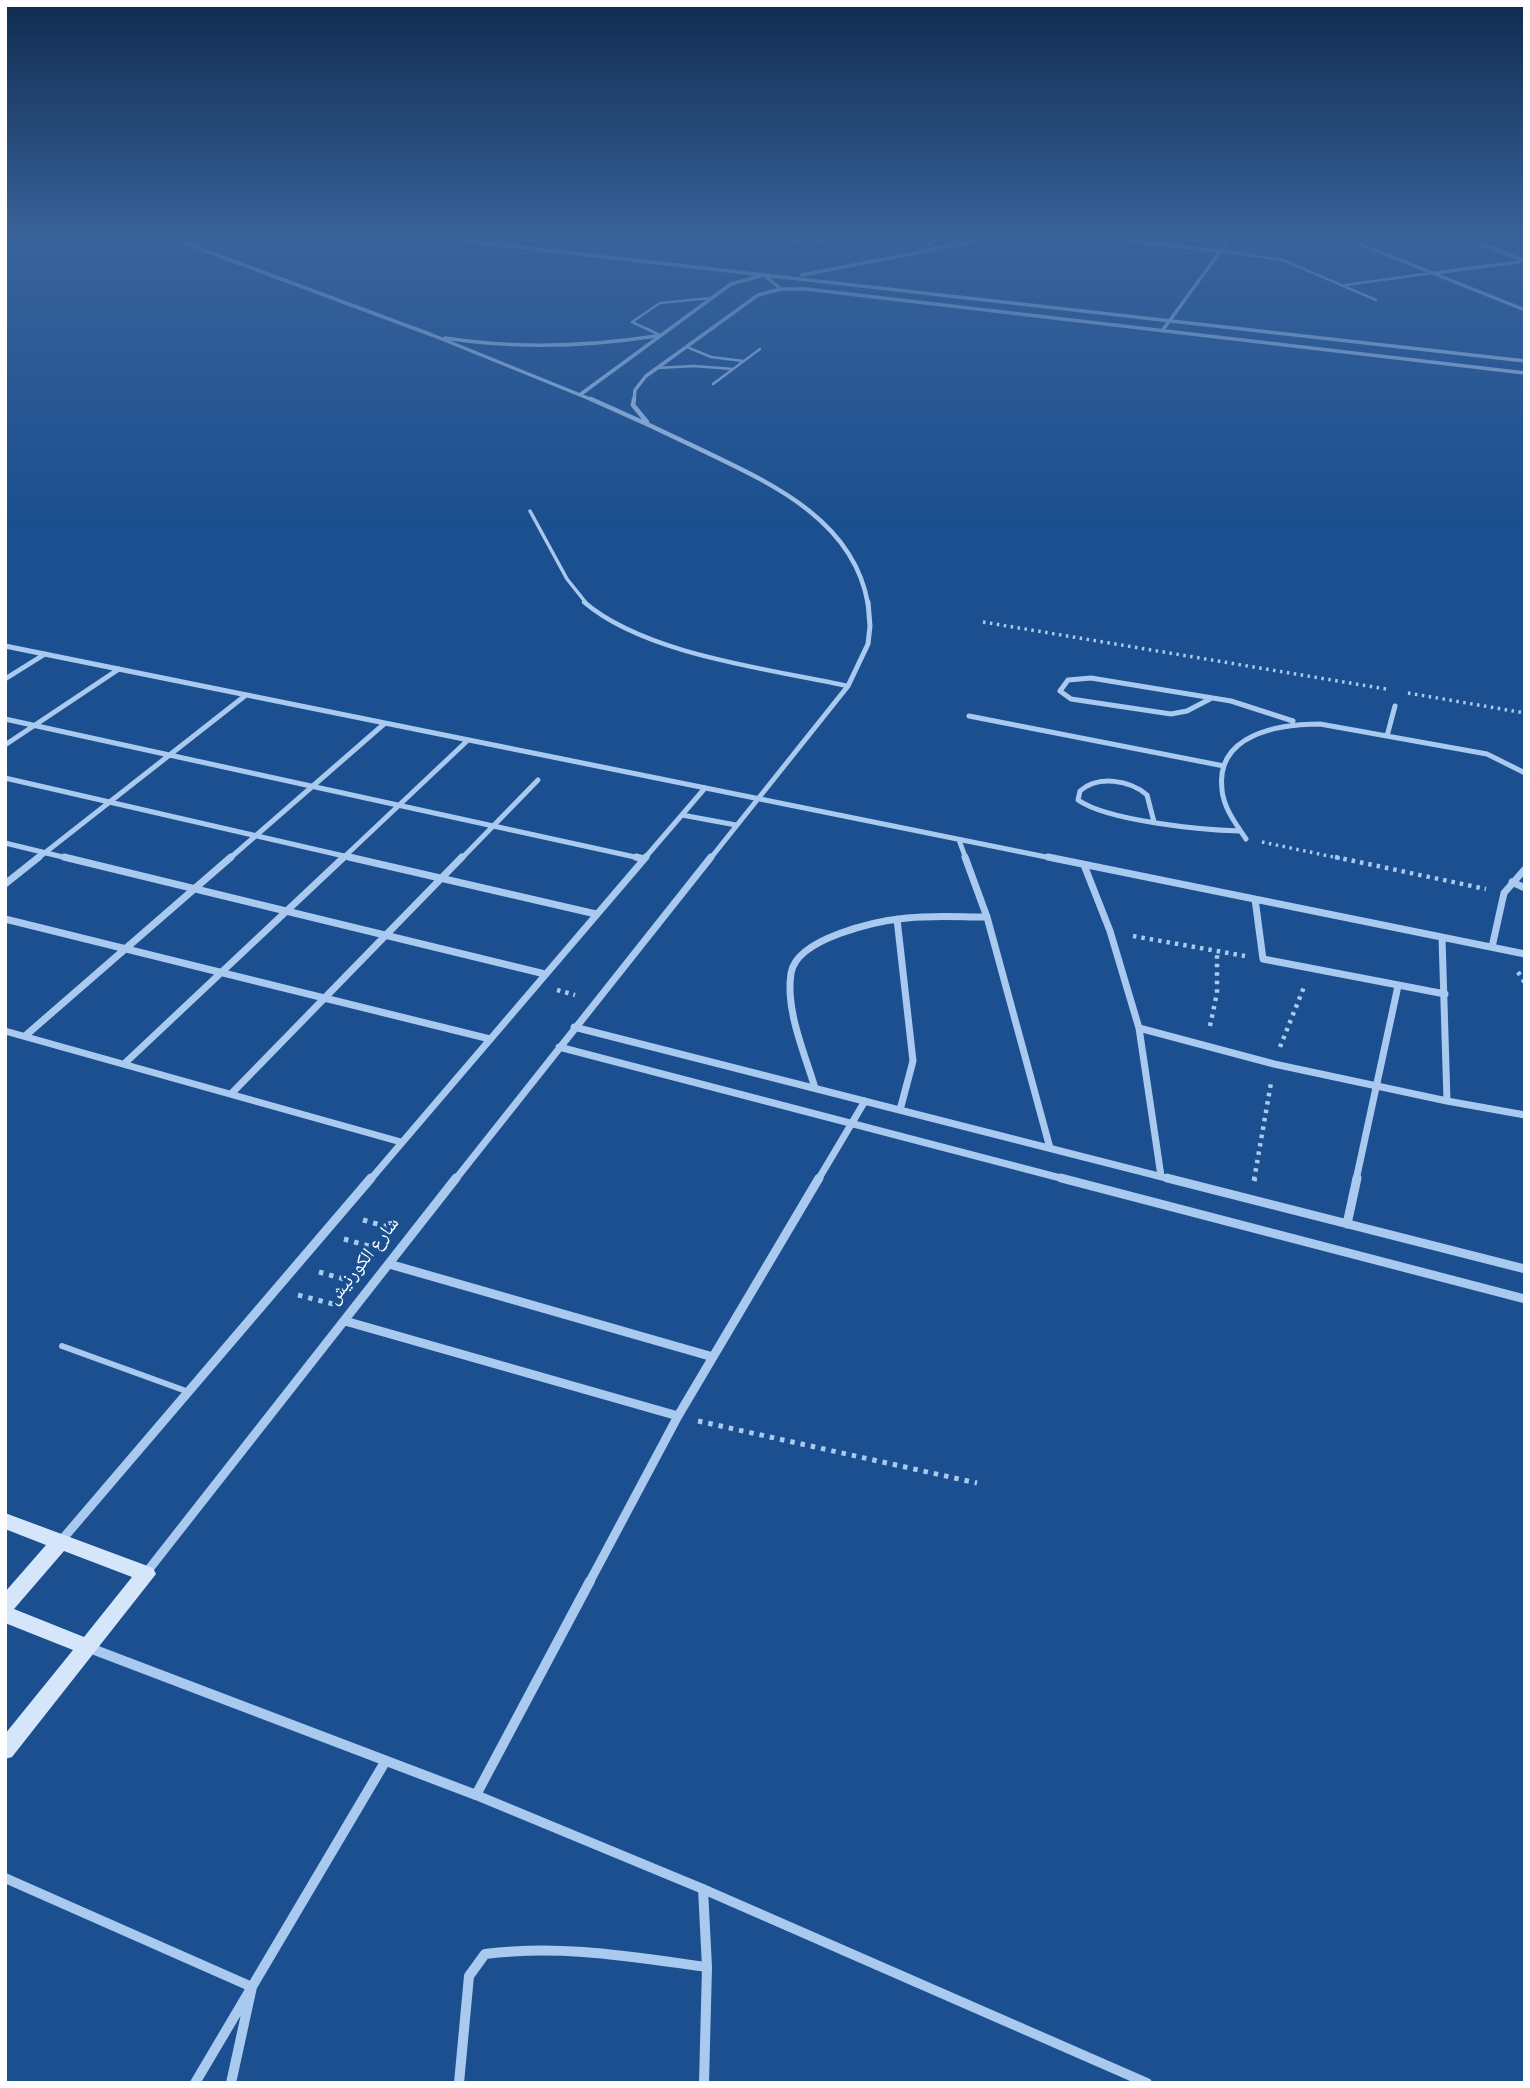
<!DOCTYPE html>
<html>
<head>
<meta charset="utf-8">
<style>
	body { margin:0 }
	#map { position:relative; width:1530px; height:2088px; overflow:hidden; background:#1b4f8f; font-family:Manrope,sans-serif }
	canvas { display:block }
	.frame { position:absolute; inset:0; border:7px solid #fff; pointer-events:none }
</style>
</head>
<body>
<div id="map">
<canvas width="1530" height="2088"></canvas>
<div class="frame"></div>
</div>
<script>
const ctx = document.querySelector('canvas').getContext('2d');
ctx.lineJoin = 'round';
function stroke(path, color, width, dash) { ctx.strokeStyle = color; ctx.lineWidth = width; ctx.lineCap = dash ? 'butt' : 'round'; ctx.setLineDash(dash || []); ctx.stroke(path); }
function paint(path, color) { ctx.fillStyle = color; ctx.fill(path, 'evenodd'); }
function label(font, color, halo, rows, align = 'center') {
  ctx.font = font + ' Manrope,"Noto Naskh Arabic",sans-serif'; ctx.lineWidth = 6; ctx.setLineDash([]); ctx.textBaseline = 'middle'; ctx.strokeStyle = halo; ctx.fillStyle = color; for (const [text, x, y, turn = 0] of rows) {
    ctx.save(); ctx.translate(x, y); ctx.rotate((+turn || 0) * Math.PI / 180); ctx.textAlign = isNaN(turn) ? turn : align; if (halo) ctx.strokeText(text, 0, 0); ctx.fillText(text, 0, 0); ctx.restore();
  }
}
stroke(new Path2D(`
	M983,622L1386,689
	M1408,693L1525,713
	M1262,842L1343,859`), '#a9c9ee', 3.5, [2.5, 4.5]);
stroke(new Path2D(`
	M1335,857L1486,889
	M1133,936L1245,956
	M1518,972L1525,983
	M557,990L575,995
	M1210,1026L1217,993V951
	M1280,1047L1304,987
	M1254,1180L1271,1083`), '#a9c9ee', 4.5, [3.5, 5]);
stroke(new Path2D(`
	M1254,1181L1255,1178
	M363,1220L392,1228
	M344,1239L376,1248
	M319,1272L351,1281
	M298,1295L333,1304
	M698,1421L977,1483`), '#a9c9ee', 5, [4.5, 6]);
stroke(new Path2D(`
	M1221,251L1283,260L1376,300
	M1345,285L1432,273
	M660,335L632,322L660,303L711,298
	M687,347L711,357L743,361
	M657,368L694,366L733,369
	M713,384L760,349`), '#a9c9ee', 2.5);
stroke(new Path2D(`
	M530,511L567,579L587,604`), '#a9c9ee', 3.5);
stroke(new Path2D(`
	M584,602C646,655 770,669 848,686`), '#a9c9ee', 4.5);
stroke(new Path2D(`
	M62,1346L186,1391`), '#a9c9ee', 6);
stroke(new Path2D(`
	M171,238L432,335L595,401
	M439,238L764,275L781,289
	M758,238L806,243L857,238
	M918,238L939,249
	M1101,238L1221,251
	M1345,238L1525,310
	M1465,238L1523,260
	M1435,273L1525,261
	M802,275L993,238
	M1162,331L1230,238
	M445,338C516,349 585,347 656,336
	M581,394L731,284L764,275L1525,361
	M634,401L635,390L646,376L758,295L781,289H806L1525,373`), '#a9c9ee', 3.5);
stroke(new Path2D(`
	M591,399C630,416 669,434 708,453C775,485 854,522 868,604
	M634,399L633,405L647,422`), '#a9c9ee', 4.5);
stroke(new Path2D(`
	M5,646L1056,859
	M5,679L45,654
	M1210,699L1187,711L1171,714L1071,699L1060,691L1068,680L1091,678L1231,701L1293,721
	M969,716L1224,766
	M5,719L644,859
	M1387,736L1395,706
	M5,745L119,669
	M5,778L357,859
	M682,815L736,825
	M1154,822L1147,795C1130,780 1098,775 1080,791L1078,800C1108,821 1202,830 1240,831
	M1246,839C1236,824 1224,809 1222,790C1215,734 1279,724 1320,724L1487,754L1525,773
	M959,840L966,859
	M5,843L71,859
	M37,859L246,695
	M229,859L384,724
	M342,859L467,741
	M461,859L538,780
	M644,859L705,788
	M710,859L848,686L868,644L870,626L868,602`), '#a9c9ee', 5);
stroke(new Path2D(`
	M64,857L545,974
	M349,857L596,914
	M636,857L644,859
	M965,857L987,917L1050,1148
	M1048,857L1525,954
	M1084,865L1110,931L1139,1028L1161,1176
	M1512,882L1525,888
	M5,884L39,857
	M1255,899L1263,959L1445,994
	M5,919L490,1039
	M897,919L913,1061L900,1110
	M1492,947L1504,893L1525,869
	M574,1027L1174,1180
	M1139,1028L1274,1064L1447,1101L1442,937
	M5,1031L401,1142
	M25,1036L231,857
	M559,1047L1068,1180
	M124,1064L344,857
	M815,1088C805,1054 785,1010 791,973C797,938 876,921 907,918C933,915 960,917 987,917
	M231,1094L462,857
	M1447,1101L1525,1115
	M370,1180L646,857
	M455,1180L711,857
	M818,1180L865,1101
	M1356,1180L1398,986`), '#a9c9ee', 7);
stroke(new Path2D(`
	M1061,1178L1525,1299
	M1167,1178L1525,1269
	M1347,1224L1357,1178
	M389,1264L713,1357
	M345,1321L678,1416
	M60,1542L371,1178
	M146,1573L456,1178
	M589,1583L678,1416L819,1178`), '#a9c9ee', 9);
stroke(new Path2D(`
	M87,1647L476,1795L703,1889L1147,2083
	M476,1795L590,1581
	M5,1878L252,1987L231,2083
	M703,1889L707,1967L704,2083
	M195,2083L385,1762
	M459,2083L469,1976L485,1954C560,1944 633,1957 707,1967`), '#a9c9ee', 10);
paint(new Path2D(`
	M5,1513L153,1568L156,1574L12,1757L5,1759V1734L73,1650L5,1623V1592L46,1545L5,1529ZM64,1551L132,1577L84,1637L14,1609Z`), '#d6e6fa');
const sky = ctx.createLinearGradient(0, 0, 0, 530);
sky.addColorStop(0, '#0f2b4f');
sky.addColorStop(0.45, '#39639b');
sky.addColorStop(1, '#39639b00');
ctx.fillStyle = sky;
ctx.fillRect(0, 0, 1530, 530);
label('19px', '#fff', '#1b4f8f', [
	["شارع الكورنيش",363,1261,-52]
]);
</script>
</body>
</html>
